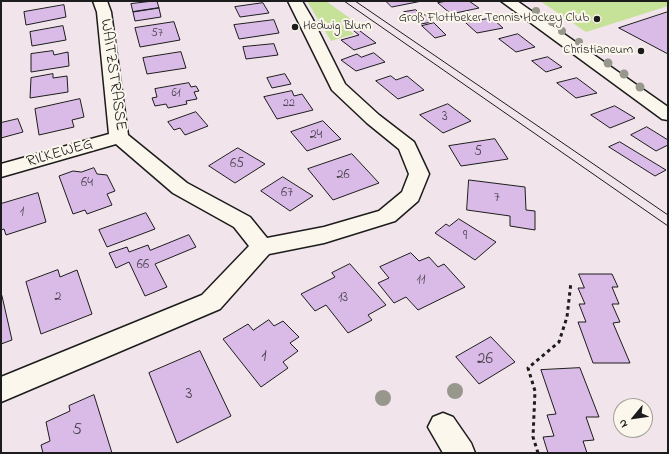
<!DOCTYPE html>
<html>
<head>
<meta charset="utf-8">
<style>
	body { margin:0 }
	#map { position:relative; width:669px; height:454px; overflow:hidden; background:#f1e5eb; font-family:"Indie Flower",sans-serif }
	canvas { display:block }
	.frame { position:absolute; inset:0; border:2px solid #1c1c1c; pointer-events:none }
	.north { position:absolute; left:613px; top:398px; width:40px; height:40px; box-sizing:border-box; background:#fbf7ec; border:1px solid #a29f99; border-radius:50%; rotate:241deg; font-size:11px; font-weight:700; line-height:16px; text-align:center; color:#1c1c1c }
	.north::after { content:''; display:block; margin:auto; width:14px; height:18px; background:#1c1c1c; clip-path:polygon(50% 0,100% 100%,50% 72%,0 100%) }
</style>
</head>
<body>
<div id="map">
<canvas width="669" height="454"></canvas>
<div class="frame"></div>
<div class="north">N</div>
</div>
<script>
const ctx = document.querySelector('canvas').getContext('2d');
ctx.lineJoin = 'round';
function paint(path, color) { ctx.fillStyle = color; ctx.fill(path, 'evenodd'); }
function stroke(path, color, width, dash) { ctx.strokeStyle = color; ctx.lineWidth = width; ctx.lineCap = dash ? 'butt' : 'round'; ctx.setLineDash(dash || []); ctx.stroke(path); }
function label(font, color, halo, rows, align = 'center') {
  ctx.font = font + ' "Indie Flower",sans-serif'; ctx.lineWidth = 4; ctx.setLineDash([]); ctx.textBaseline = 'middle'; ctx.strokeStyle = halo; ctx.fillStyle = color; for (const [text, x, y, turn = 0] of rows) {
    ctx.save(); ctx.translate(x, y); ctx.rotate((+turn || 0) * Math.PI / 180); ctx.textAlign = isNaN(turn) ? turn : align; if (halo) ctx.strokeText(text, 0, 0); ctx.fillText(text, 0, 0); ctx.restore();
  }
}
paint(new Path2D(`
	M307,1H326L351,19L340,23L354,34L331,41Z
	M540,1H668V6L586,32Z`), '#c6e299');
const building = new Path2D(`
	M157,1L159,8L133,12L131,4Z
	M386,1H422L392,7Z
	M447,1H469L479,8L451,14L438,3Z
	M263,3L269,13L240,17L235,7Z
	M64,5L66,17L26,25L24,12Z
	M159,8L161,17L135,21L133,12Z
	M416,10L422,16L409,18L404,12Z
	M668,12V54L619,28Z
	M426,15L432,22L421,24L414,17Z
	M492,18L503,28L477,33L466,23Z
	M274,20L279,33L239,39L234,25Z
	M353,21L365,29L360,31L376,43L354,50L341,40L359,35L344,23Z
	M174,22L180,40L140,47L135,28Z
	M434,23L446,35L435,38L422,26Z
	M63,26L66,40L32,46L30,32Z
	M518,34L535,47L516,52L499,39Z
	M274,44L278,55L246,59L243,47Z
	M53,51L54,55L68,52L69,66L31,72V54Z
	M181,52L186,68L147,74L143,58Z
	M374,53L385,62L356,71L341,60L357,54L361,57Z
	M548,57L562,67L546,72L532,61Z
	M53,74V78L67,76L68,92L30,98L31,78Z
	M285,74L291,84L272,88L267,78Z
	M391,76L396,80L407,76L424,90L398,99L376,81Z
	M577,78L597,93L576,98L557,83Z
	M189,83L191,87L196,86L199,91L194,92L197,99L186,101L187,104L168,108L166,104L155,106L152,98L157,97L155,89Z
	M292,91L294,96L302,94L313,110L277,119L264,97Z
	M80,99L84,117L72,120L74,127L39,135L35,109Z
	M448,104L471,121L443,133L420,115Z
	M615,106L635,118L610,128L591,115Z
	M196,112L208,126L185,135L180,128L174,130L168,122Z
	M18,119L23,132L1,138V123Z
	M323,121L341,139L307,151L291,132Z
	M647,127L668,140V145L656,151L631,135Z
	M495,139L508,159L461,166L449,146Z
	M620,142L666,170L655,176L609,147Z
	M238,148L265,164L235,183L209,166Z
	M352,154L379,183L333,200L308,169Z
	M94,168L97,174L107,175L115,191L107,194L112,205L87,214L85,210L73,214L59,176L73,171L81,172Z
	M283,177L313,196L290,211L261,191Z
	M469,180L525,187L526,210L535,211V230L510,226V216L467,210Z
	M38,193L46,222L6,235L4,229L1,230V204Z
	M146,213L155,229L107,247L99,230Z
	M459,219L496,242L475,260L435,233L446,224L449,226Z
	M189,235L196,247L155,264L167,287L145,296L129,262L116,268L109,253L127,247L129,252L148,245L150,250Z
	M411,253L419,261L429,257L438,267L444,264L465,287L418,310L406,297L394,303L378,283L389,278L380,267Z
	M350,264L386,305L368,315L372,320L348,333L326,305L315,311L301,294L335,277L332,273Z
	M58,270L60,277L77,270L92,314L41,334L26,282Z
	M579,274H612L618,287H612L619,304H612L620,322L613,323L630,363H593L578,322H586L579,304H585L578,288H584Z
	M2,296L12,340L1,344V297Z
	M269,320L274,326L283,321L299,337L290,343L298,351L283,362L288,368L261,387L223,339L248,324L253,330Z
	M491,337L515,362L479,384L456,357Z
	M200,351L231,416L177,443L149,373Z
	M580,368L599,417H586L594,440L583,441L587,453H548L543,437L554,436L547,415L556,414L541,370Z
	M94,395L112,453H43L41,445L50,441L46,422L70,411L69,406Z`);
paint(building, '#dabbe8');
stroke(building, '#1c1c1c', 1);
const minor = new Path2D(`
	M93,1H107L111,12L128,135L187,183L250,217L267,238L324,227L379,211L402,192L409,174L399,149L367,123L332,90L288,1H302L312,18L345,84L379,115L414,142L429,174L418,201L395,221L324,243L269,254L220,309L1,402V377L202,295L249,246L234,227L173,193L116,144L1,177V164L109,134L97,12Z
	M501,1H517L668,107V120L662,119Z
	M443,413L453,417L471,443L475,453H443L428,427L433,417Z`);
stroke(minor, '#1c1c1c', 3);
stroke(new Path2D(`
	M538,453L533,437L535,391L528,368L559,342L567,317L571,282`), '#1c1c1c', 3, [3.5, 3.5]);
paint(minor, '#fbf7ec');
stroke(new Path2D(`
	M344,1L668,226
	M355,1L668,215`), '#1c1c1c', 1);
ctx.fillStyle = '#98978e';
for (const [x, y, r] of [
	[536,11,4],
	[552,22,4],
	[562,31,4],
	[579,42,4],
	[608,63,4.5],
	[624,74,4.5],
	[640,87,4.5],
	[455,391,8],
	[383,398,8]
]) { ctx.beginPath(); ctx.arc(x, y, r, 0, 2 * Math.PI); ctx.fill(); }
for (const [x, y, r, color] of [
	[597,19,4,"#1c1c1c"],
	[295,27,4,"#1c1c1c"],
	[641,51,4,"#1c1c1c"]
]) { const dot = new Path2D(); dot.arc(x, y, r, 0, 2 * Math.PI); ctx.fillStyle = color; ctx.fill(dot); stroke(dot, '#fbf7ec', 1.5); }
label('12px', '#4c444f', null, [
	["57",157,34],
	["61",176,94],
	["22",289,104]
]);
label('13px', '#1c1c1c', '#fbf7ec', [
	["Groß Flottbeker Tennis Hockey Club",589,19],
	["Hedwig Blum",303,27,"left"],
	["Christianeum",633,51]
], 'right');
label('14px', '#4c444f', null, [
	["3",445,118],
	["24",316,136],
	["5",478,153],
	["65",237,165],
	["26",343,176],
	["64",87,184],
	["67",287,194],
	["7",497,199],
	["1",22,213],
	["9",465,237],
	["66",143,266],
	["11",421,281],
	["2",58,298],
	["13",343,299]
]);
label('16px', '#1c1c1c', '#fbf7ec', [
	["WAITZSTRASSE",112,75,82],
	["RILKEWEG",60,154,-16]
]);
label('17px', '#4c444f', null, [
	["1",264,357],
	["26",485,360],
	["3",189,395],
	["5",77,431]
]);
</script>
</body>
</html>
